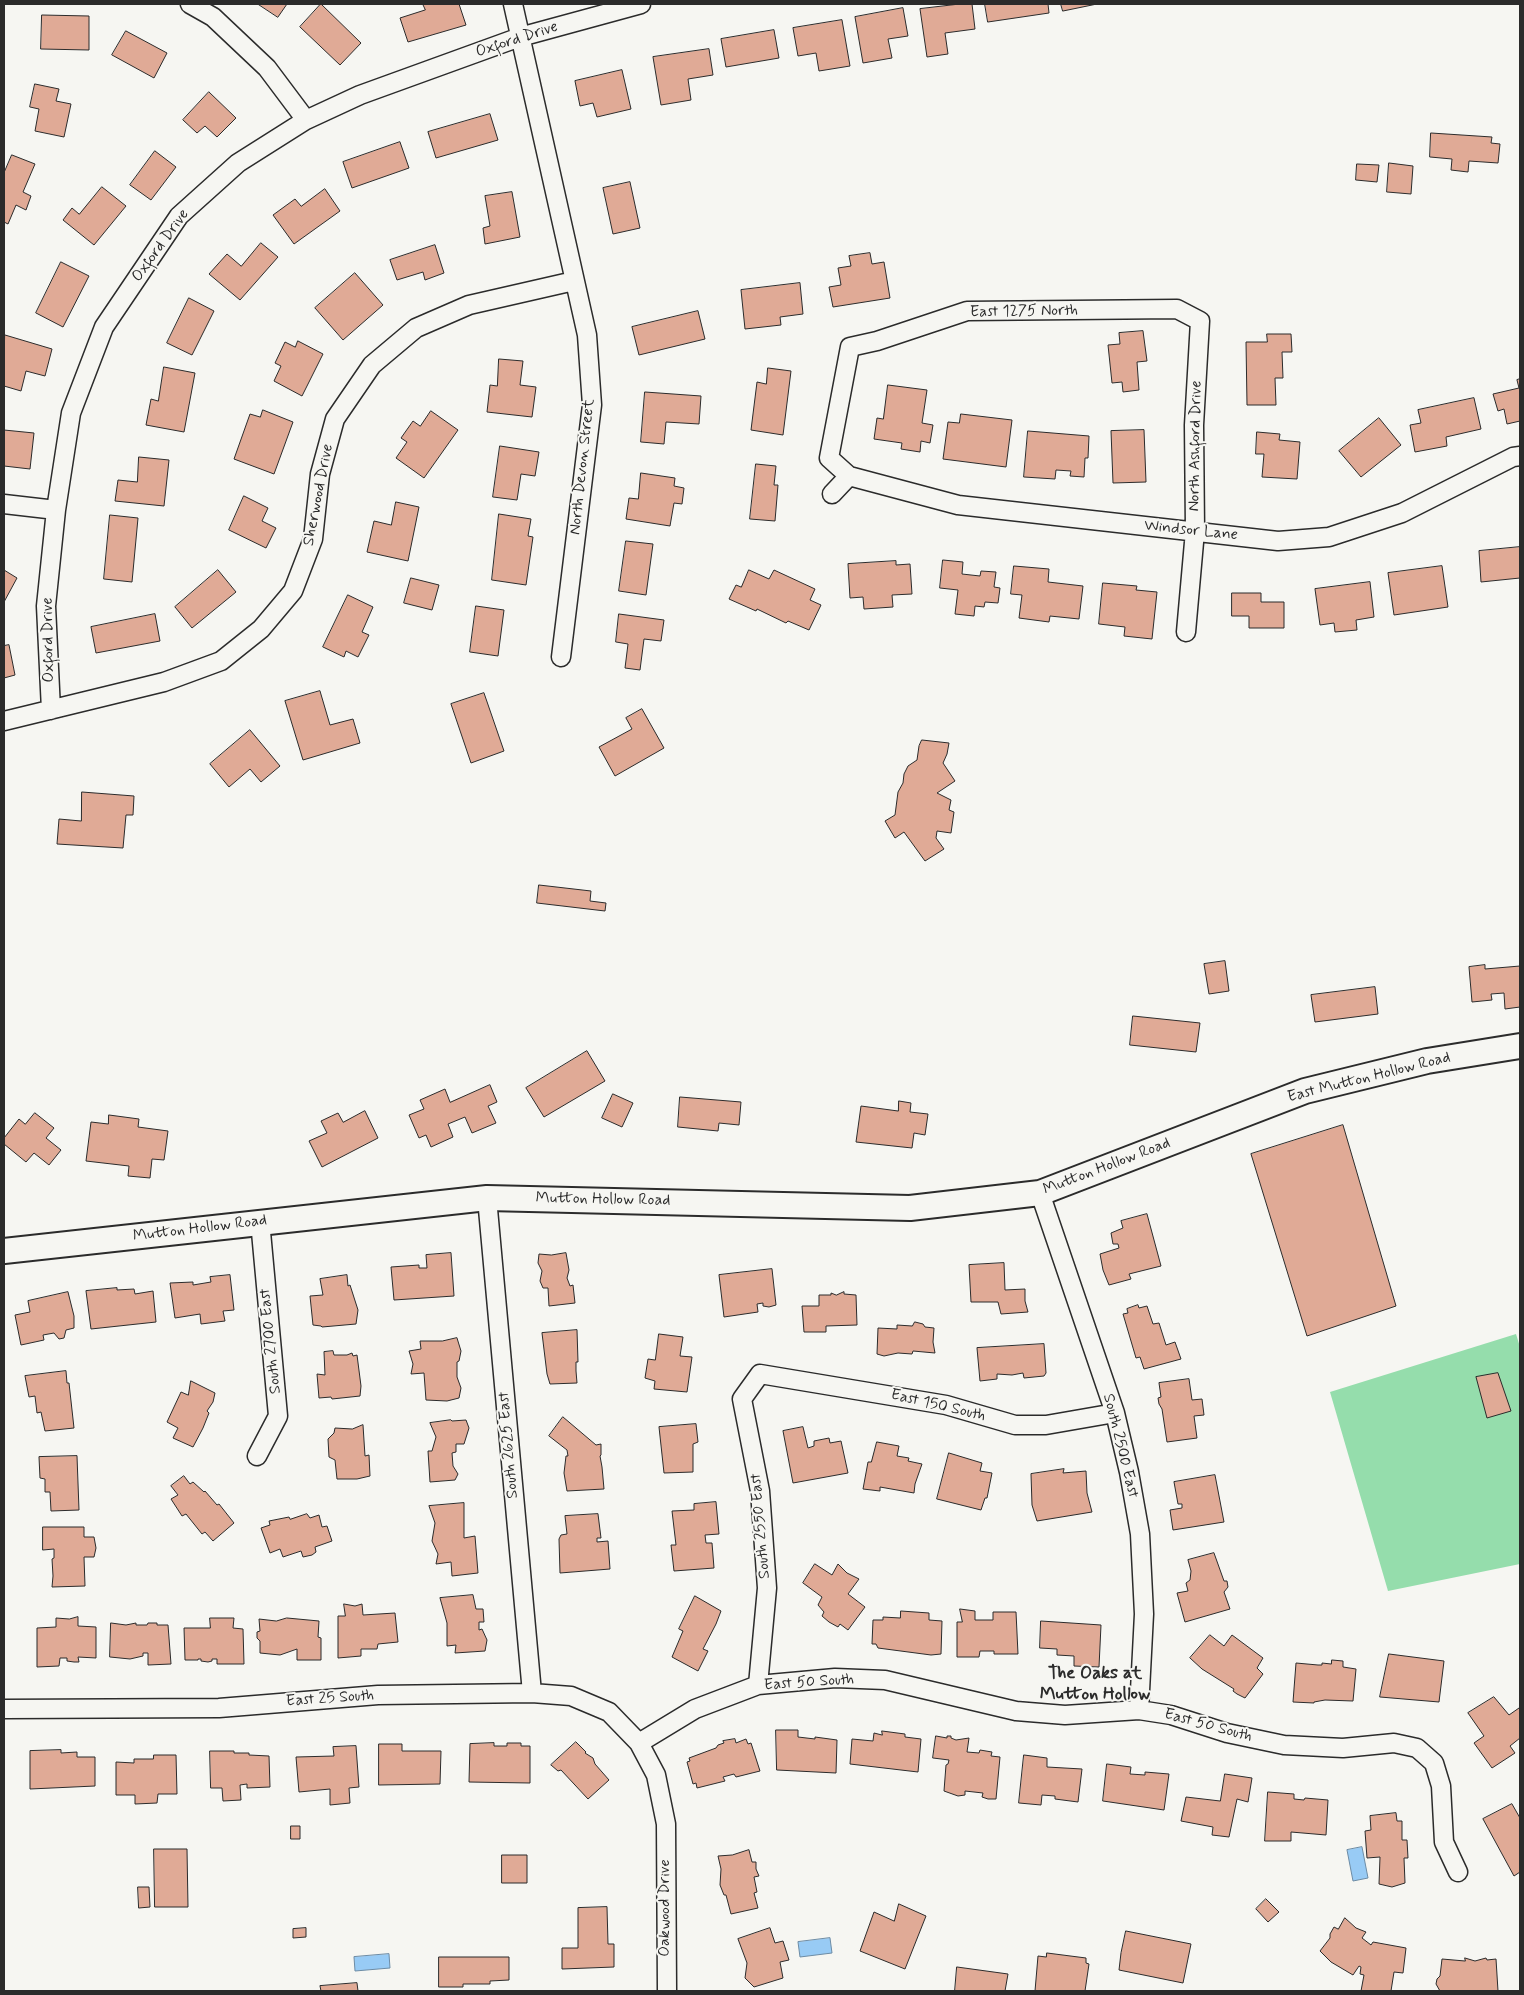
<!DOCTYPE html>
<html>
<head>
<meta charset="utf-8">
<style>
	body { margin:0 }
	#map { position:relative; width:1524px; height:1995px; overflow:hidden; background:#f6f6f2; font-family:Mynerve,sans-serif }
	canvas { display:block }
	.frame { position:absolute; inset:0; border:5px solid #2b2b2b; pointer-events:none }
</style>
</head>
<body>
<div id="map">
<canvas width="1524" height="1995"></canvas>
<div class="frame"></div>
</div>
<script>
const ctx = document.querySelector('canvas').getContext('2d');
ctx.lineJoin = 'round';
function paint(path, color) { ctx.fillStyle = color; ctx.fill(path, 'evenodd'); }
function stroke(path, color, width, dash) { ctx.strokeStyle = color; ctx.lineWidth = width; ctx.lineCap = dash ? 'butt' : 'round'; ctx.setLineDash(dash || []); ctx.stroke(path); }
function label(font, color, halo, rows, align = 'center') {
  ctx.font = font + ' Mynerve,sans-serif'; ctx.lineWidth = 4; ctx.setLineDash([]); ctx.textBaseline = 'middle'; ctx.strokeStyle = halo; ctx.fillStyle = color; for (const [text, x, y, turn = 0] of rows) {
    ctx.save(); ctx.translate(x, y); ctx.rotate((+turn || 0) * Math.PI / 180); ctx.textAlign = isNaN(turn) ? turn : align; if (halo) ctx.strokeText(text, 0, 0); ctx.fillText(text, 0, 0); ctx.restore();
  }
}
paint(new Path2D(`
	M1516,1334L1520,1347V1564L1388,1591L1330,1392Z`), '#95ddac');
const water = new Path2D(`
	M1362,1847L1368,1878L1353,1881L1347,1850Z
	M830,1938L832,1953L800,1957L798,1942Z
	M389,1954L390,1968L355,1971L354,1957Z`);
paint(water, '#98cbf5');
stroke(water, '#6c8ba4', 1);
const building = new Path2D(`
	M258,4H287L278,17Z
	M321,4L361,43L340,65L300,27Z
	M423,4H459L466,25L408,42L400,18L425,10Z
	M960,4H972L975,29L945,33L948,54L927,57L920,9Z
	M985,4H1048L1049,13L988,22Z
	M1061,4H1097L1063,11Z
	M903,8L908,36L888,39L892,58L863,63L855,17Z
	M42,15L89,16V50L41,49Z
	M842,20L850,66L819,71L816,53L798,56L793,28Z
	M774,30L779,58L726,67L721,39Z
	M126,31L167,53L154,78L112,55Z
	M709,49L713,75L688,79L691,100L661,105L653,57Z
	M622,70L631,109L597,117L593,103L580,106L575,81Z
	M35,84L59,89L56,101L71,104L64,137L35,131L39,109L30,107Z
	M209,92L236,118L217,137L205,126L197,133L183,120Z
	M490,114L498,140L436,158L428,132Z
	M1431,133L1492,137L1491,143L1500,144L1498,163L1469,161L1468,172L1451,170L1452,159L1430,157Z
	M400,142L409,168L352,188L343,162Z
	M155,151L176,167L151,200L130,185Z
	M12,155L35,164L23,192L31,196L26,210L16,205L8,224L4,222V173Z
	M1389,163L1413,166L1411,194L1387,192Z
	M1357,164L1379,165L1377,182L1356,180Z
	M630,182L640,228L613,234L603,188Z
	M102,187L126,206L94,245L63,220L72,208L79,214Z
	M325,189L340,211L294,244L273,215L295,199L301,206Z
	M512,192L520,237L485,244L483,228L490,226L485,196Z
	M261,243L278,257L240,300L209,274L227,254L241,266Z
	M435,245L444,273L425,280L423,272L397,280L390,260Z
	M870,253L872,264L884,262L890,298L833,307L829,287L841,285L838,268L851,266L849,256Z
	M61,262L89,276L63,327L36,313Z
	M355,273L383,305L343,340L315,308Z
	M800,283L803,314L780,317L781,325L745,329L741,290Z
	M189,298L214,311L192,355L167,343Z
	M698,311L705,339L639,355L632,327Z
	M1143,331L1147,361L1137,362L1139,390L1123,392L1122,382L1112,383L1108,345L1120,344L1119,333Z
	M1267,334H1291L1292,352H1282L1283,378H1275L1276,405H1247L1246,342H1267Z
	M5,335L52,349L45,376L26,371L21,391L4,386Z
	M298,341L323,354L302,396L274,381L281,366L275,363L285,342L295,347Z
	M499,359L523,361L520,385L536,387L532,417L487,412L490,385L497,386Z
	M164,367L195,373L184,432L146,425L151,399L158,401Z
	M768,368L791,371L783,435L751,430L757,382L766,384Z
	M1520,379V421L1507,424L1504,409L1498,411L1493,394L1519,388L1517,380Z
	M888,385L927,390L922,423L933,425L930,443L921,441L920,452L901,449L902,443L874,439L877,418L883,419Z
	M645,392L701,396L699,424L666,422L664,444L641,442Z
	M1474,398L1481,429L1446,437L1447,446L1415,452L1410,425L1421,423L1418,410Z
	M263,410L293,422L274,474L234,459L250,414L260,417Z
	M431,411L458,430L424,478L396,458L407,442L401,438L413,421L420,426Z
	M961,414L1012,420L1006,467L943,459L948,422L959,423Z
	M1379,418L1401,445L1361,477L1339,451Z
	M4,430L34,433L30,469L4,466Z
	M1144,430L1146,482L1113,483L1111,431Z
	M1028,431L1089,436L1088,458H1085L1084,477L1070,476L1071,471L1056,470L1055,479L1024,477Z
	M1257,432L1280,434L1279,440L1300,442L1297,479L1262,477L1264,454H1256Z
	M500,446L539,452L535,476L521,474L517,500L493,497Z
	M139,457L169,460L164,506L115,501L118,480L137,482Z
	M756,464L776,466L774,485H778L775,521L750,519Z
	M641,473L675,478L674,486L684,488L682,504L674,503L670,526L626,519L629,498L638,499Z
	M244,496L268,508L262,521L276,528L266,548L229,530Z
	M396,502L419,507L408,561L367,552L374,521L391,525Z
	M499,514L531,519L528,536L533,537L526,585L492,580Z
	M110,515L138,518L132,582L104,579Z
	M626,541L653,544L646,595L619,591Z
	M1520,547V578L1481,582L1479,551Z
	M943,560L963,562L962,574L980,576L981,571L996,572L994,587L1000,588L998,603L985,602L984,607L975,606L974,616L955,614L958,590L940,588Z
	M896,561V565L910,564L912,594L892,595L893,607L864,609L863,597L850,598L848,564Z
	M1014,566L1049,569L1048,582L1083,586L1079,619L1050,616L1049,622L1019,618L1022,595L1011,594Z
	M1442,566L1448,607L1394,615L1388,573Z
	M4,570L17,578L4,602Z
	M218,570L236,592L192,628L175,607Z
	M749,570L769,579L774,570L815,589L810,600L821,605L809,630L788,621L786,623L757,609L756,611L729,599L736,585L741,587Z
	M411,578L439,585L432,610L404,603Z
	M1370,582L1374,617L1356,620L1357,630L1335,632L1334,623L1320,625L1315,589Z
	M1103,583L1137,586L1136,590L1157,592L1152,639L1124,636L1125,627L1099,624Z
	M1232,593H1261V602H1284V628H1249V616H1232Z
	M348,595L373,607L362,632L369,635L358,657L346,651L344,657L323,647Z
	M476,606L504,610L498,656L470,652Z
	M155,614L160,641L96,653L91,627Z
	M619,614L664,620L661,641L644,639L640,670L625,668L628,644L616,642Z
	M9,645L15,675L4,678V646Z
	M320,691L330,725L353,719L360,743L303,760L285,701Z
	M484,693L504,751L471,763L451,704Z
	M642,709L664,748L615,776L599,747L632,729L626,718Z
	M250,730L280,766L261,782L250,769L229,787L210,764Z
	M922,740L949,743L947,754L943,763L955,781L937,793L951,800L949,810L954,812L951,833L937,831L936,838L944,849L925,861L904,832L895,838L885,821L895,815L898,792L903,783L904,774L908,766L917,760L919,746Z
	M82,792L134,796L133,815H126L123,848L57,844L59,819L81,821Z
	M539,885L591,891L590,901L606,903L605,911L537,903Z
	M1225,961L1229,991L1209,994L1204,964Z
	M1485,965V969L1520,966V1007L1505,1009L1504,993L1491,994L1492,1000L1472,1002L1469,967Z
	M1375,987L1378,1014L1315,1022L1311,995Z
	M1133,1016L1200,1023L1196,1052L1130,1045Z
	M587,1051L605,1081L544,1117L526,1088Z
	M490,1085L497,1102L488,1106L496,1123L472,1133L465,1117L448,1124L453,1137L431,1147L426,1135L419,1138L409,1115L424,1109L420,1100L445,1089L450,1102Z
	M613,1094L633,1103L622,1127L602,1118Z
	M680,1097L741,1102L739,1125L719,1123L718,1131L678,1127Z
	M899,1101L911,1103L910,1112L928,1114L925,1135L914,1133L912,1148L856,1142L861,1106L898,1111Z
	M365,1111L378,1138L322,1167L309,1141L327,1133L321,1121L338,1113L343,1122Z
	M35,1113L54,1128L46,1138L61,1150L49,1165L34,1153L26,1162L4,1144V1138L19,1119L25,1124Z
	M109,1115L139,1119L138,1127L168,1131L164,1160L152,1159L150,1178L128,1176L129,1166L86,1161L91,1122L108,1124Z
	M1343,1125L1396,1306L1307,1336L1251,1154Z
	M1147,1214L1161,1266L1129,1274L1131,1279L1109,1285L1103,1270L1100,1254L1119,1248L1118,1244H1113L1111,1233L1123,1228L1121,1221Z
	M451,1253L454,1296L394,1300L391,1267L419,1265V1268H427L426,1255Z
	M566,1253L569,1270L567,1278L570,1286L573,1285L575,1303L549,1306L548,1288H543L540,1281L542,1271L538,1263L539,1254L551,1255Z
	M1004,1263L1005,1290L1025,1289V1301L1028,1312L1001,1314L998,1302H971L969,1265Z
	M772,1269L776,1305L769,1307L763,1306V1303L757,1304L758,1312L724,1317L719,1275Z
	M230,1275L234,1310L223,1311L225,1321L201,1324L200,1314L175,1318L170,1283L193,1282V1285L211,1282L210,1277Z
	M347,1275L348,1286L350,1285L358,1310L356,1324L322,1327L321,1326L313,1325L310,1296L323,1295L320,1279Z
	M117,1288V1290L134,1289L135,1294L153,1291L156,1322L91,1329L86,1291Z
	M68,1292L74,1316V1328L66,1330L64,1338L59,1339L54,1333L43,1335L44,1340L21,1345L15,1315L30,1312L28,1301Z
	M844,1292V1294L856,1295L857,1325L826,1326V1332H804L802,1306H819V1295H831V1293L836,1295Z
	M1138,1305L1139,1308L1147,1306L1153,1324L1159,1323L1166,1345L1175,1342L1181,1359L1144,1369L1140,1357L1136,1358L1123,1314L1128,1313L1127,1309Z
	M915,1322L923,1324L925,1327L934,1328L933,1342L935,1353L913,1351L912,1354L898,1353L884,1356L877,1354L878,1328L897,1329V1325L912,1326Z
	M577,1330L578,1362H576V1371L577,1383L550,1384L547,1374L542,1333Z
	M659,1334L683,1337L680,1356L692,1357L687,1392L654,1389L655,1381L645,1378L648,1359L655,1360Z
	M457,1338L461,1351L459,1361L457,1362V1377L461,1388L459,1398L447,1401L426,1400L424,1373L411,1374L413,1364L409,1351L421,1349L420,1341H442Z
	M1044,1344L1046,1373L1044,1376L1024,1378L1023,1373L1012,1375L997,1374V1379L980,1381L977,1348Z
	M333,1351L334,1355H347L352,1353L353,1356L357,1355L361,1386L360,1396L332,1399L331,1397L319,1398L317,1374L325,1375L324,1352Z
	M66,1371L67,1383H69L74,1428L45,1431L41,1412L37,1413L35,1396L29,1397L25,1376Z
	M1498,1373L1511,1411L1487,1418L1476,1377Z
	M1189,1379L1192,1400L1202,1399L1204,1415L1194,1416L1197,1438L1167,1442L1162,1409L1159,1404L1158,1398L1161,1397L1159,1383Z
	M191,1381L215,1393L213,1402L207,1411L209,1413L203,1428L193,1447L173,1438L178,1428L167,1422L181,1392L188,1395Z
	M563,1417L596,1445L601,1444V1455L600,1456L602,1467L604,1489L567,1491L564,1473L566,1456H568L567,1450L549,1436Z
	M451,1420L452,1421L466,1420L469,1428L464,1444H456V1452L452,1453L453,1466L458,1474L455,1480L430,1482L428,1451H432L436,1437L430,1423Z
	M696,1424L698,1442L693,1444V1472L664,1473L659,1427Z
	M363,1425L365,1456L369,1455L370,1476L357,1479H337L335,1460L329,1457L328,1439L334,1433L335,1428L352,1429Z
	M803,1427L808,1448L814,1446V1441L829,1438L830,1443L841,1441L848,1473L793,1483L783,1431Z
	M877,1442L899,1446L897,1456L909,1458L908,1461L922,1464L915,1484L914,1493L880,1487V1491L863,1489L868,1462H871Z
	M949,1453L982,1463L980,1471L992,1473L987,1498H985L981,1510L937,1499Z
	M77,1456L79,1510L51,1511L50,1492H45V1479L40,1478L39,1457Z
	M1064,1469L1063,1473L1086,1471L1087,1493L1092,1512L1037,1521L1032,1505L1031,1474Z
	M1215,1475L1224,1522L1173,1530L1170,1510L1182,1508V1504H1178L1174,1482Z
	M184,1476L190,1484L193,1482L204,1492L205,1491L217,1505L219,1504L234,1523L213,1541L205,1532L202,1534L186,1514L182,1516L171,1499L178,1495L171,1486Z
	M716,1502L719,1534L705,1535L706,1543H712L714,1568L674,1571L671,1545H676L672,1511L694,1510V1504Z
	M464,1503V1538L475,1536L478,1573L452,1576L451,1562L436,1564L438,1554L432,1541L435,1523L429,1506Z
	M307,1514L310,1518L319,1515L322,1527L327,1526L332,1541L315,1547L316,1552L312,1555L303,1557L301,1551L283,1557L280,1549L270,1553L261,1528L270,1525L269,1521L289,1517L290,1519Z
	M598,1514L601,1538H597V1542L608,1541L610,1569L560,1573L559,1539L561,1535L567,1534L565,1516Z
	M43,1527H84V1537H94L96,1548L94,1557H84L85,1586L52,1587L53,1576L52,1559L54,1558V1549L43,1550Z
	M1214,1553L1224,1581H1227L1228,1587L1224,1592L1230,1609L1185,1622L1177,1593L1188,1591L1186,1583L1190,1580L1191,1571L1188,1560Z
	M815,1564L832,1575L838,1564L847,1573L859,1579L848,1594L865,1607L848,1630L840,1624L838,1627L829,1622L822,1616L824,1612L818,1605L822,1597L803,1583Z
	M473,1595L476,1609H483L484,1622H479V1630L482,1629L487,1640L485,1651L455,1653L456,1645L447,1646V1623L440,1598Z
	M695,1596L721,1611L716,1624L703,1649L708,1651L698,1671L672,1657L683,1631L679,1629Z
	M344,1604L355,1606L362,1604L363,1615L395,1613L398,1642L378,1644L377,1649H361V1656L338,1658V1616H345Z
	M960,1609L975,1611V1620H993V1612H1016L1018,1654H994V1651H980L979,1657H957V1622H962Z
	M901,1611L929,1613V1620L942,1621L941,1654L931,1655L878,1648L876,1644H872L873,1620H883V1617L900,1618Z
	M78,1617V1626L96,1627V1658L78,1657L79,1662H74L67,1661V1658H60L59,1666L37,1667V1628L56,1627V1618L69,1619Z
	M210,1618H234L233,1628L243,1629L244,1664H217V1659H212V1661L208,1662L201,1661V1659H198V1660H185L184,1628H210Z
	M287,1618L319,1621L318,1637L321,1638V1660H297V1649L280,1655L260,1653V1641L257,1638V1632L260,1631L259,1619L276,1621Z
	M1041,1621L1101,1625L1099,1667L1074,1666V1656L1057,1655V1649L1040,1648Z
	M111,1623L126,1625L136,1623V1625H147L148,1623H157V1625H168L171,1664L148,1665V1653H143V1656L130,1659L110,1657Z
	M1210,1635L1224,1646L1232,1635L1263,1658L1257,1668L1263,1674L1245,1698L1237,1694L1233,1691L1234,1689L1202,1669L1190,1658Z
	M1389,1654L1444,1661L1439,1702L1380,1697Z
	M1332,1660L1343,1661V1667L1356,1669L1353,1701L1325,1700L1314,1702V1703L1293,1702L1296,1663L1318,1665H1322V1663L1331,1664Z
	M1494,1697L1509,1715L1519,1708L1520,1710V1738L1510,1746L1515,1753L1492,1768L1474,1743L1484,1736L1468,1713Z
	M776,1730H798V1737L815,1739V1737L837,1740L836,1773L777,1770Z
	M882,1731L905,1734V1737L921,1739L918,1772L850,1764L852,1739L873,1741L874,1733L882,1735Z
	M936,1736L947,1738V1736H951V1738L956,1740L969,1738L967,1752L979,1753L980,1750L992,1752L991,1756L1000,1757L996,1799H988L982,1797L983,1793L965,1791V1795L958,1796L944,1791L946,1765L948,1764L949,1760L933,1758Z
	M735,1739L736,1743L746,1739L748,1744L751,1743L760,1771L736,1777L734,1774L723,1777L725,1781L697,1788L696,1783L693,1784L687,1762L690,1761L689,1758L716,1748L718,1745L724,1743L723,1741Z
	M576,1742L586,1752L585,1753L593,1758L595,1764L609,1780L588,1799L561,1770L558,1771L551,1765Z
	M494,1743V1746H507V1743H521V1746H530V1783L469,1782L470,1744Z
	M379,1744H402V1751H441L440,1784L379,1785Z
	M356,1746L359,1787L349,1788L350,1803L330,1805V1789L299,1792L296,1757L334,1756L333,1747Z
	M61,1750V1753L77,1752V1757H95V1786L30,1789V1751Z
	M210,1751H234V1753H249V1755L269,1756L270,1787L247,1788V1784L240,1785L241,1800L223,1801L222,1788H211Z
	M154,1755H176L177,1794H158L157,1803L135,1804V1795H116V1762L134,1763V1759H153Z
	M1024,1755L1047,1758V1767L1082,1769L1078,1802L1055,1799V1796L1042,1795L1041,1805L1019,1803Z
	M1107,1764L1131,1767L1130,1774L1145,1775V1772L1169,1774L1164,1810L1103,1801Z
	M1225,1774L1252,1778L1248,1802L1237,1799L1229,1837L1212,1835L1213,1827L1181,1821L1186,1797L1220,1801Z
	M1268,1792L1294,1794V1799L1304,1800L1305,1798L1328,1800L1326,1835L1291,1832V1841H1265Z
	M1512,1804L1520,1818V1872L1514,1876L1483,1819Z
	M1396,1813L1397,1821H1402V1840H1407L1408,1858H1404L1405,1883L1392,1887L1379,1884L1380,1857L1367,1858L1365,1831L1371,1830L1370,1816Z
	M291,1826H300V1839H291Z
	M154,1849H187L188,1907H155Z
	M749,1850L752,1862H756V1869L759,1876L754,1877L757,1892L754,1893L758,1908L731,1914L726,1895H724L720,1885L721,1869L718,1856L732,1855Z
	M502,1855H527V1883H502Z
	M138,1887H149L150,1907L139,1908Z
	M1266,1899L1279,1912L1268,1922L1256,1909Z
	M899,1904L926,1916L905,1969L860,1951L874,1912L894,1921Z
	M607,1907L608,1944H614V1967L562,1969V1948H578V1908Z
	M1345,1918L1356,1928L1366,1932L1362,1938L1371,1945L1373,1942L1406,1948L1403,1973L1394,1972L1391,1991H1361L1364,1975L1360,1974L1361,1967L1359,1966L1353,1975L1331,1962L1320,1951L1330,1938V1934L1334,1927L1338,1929Z
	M306,1928V1937L293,1938V1929Z
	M770,1928L775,1943L783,1941L789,1960L780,1962L783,1978L754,1987L745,1978L747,1963L738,1939Z
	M1126,1931L1191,1944L1183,1983L1119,1970L1121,1953Z
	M1047,1953L1086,1958V1963L1089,1964L1085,1991H1035L1038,1956L1046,1957Z
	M439,1957H509V1980L490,1981V1984H463V1987H439Z
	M1465,1958L1475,1961L1486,1958L1487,1960L1496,1959L1498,1991H1440L1436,1984L1437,1979L1440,1976L1442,1959L1465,1961Z
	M957,1967L1008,1974L1005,1991H955Z
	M357,1983L358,1991H321L320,1986Z`);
paint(building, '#e0aa96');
stroke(building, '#2b2b2b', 1);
const street = new Path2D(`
	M190,4L213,17L267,68L306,120
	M513,4L587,335L592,405L561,657
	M849,476L958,505L1278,541L1329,537L1402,513L1513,457L1520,456
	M832,494L849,476L829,458L850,347L877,341L967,311L1177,309L1200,321L1194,425L1195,531L1186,632
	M4,504L56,510
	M51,710L46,606L56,510L71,413L104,327L179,216L238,163L306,120L360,95L520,37L641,4
	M4,721L164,682L221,661L261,629L293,591L313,539L320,474L335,419L372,365L416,328L469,305L574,281
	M1040,1193L1115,1413L1129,1472L1140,1534L1144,1614L1139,1710
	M487,1198L532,1693
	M257,1456L278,1416L260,1221
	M758,1685L767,1588L760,1491L742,1399L760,1374L946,1405L1015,1425H1046L1115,1413
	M4,1709L219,1708L378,1695L532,1693L571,1696L609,1712L639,1743L656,1775L666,1824L667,1991
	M639,1743L695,1709L758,1685L835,1678L885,1680L1016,1711L1065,1715L1139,1710L1171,1715L1227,1733L1284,1745L1343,1748L1394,1743L1417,1748L1434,1763L1441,1786L1444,1842L1458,1872`);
const secondary = new Path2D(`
	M4,1251L487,1198L910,1208L1040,1193L1305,1091L1427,1061L1520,1046`);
stroke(street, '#2b2b2b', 21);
stroke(secondary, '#2b2b2b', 28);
stroke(street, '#f6f6f2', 18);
stroke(secondary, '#f6f6f2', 24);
label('16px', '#2b2b2b', '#f6f6f2', [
	["Oxford Drive",517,40,-18],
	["Oxford Drive",161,246,-54],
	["East 1275 North",1024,312,-1],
	["North Ashford Drive",1196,446,-89],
	["North Devon Street",583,467,-84],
	["Sherwood Drive",319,495,-79],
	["Windsor Lane",1191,531,6],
	["Oxford Drive",49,640,-91],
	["East Mutton Hollow Road",1369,1078,-14],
	["Mutton Hollow Road",1107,1167,-21],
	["Mutton Hollow Road",603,1200,1],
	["Mutton Hollow Road",200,1229,-7],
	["South 2700 East",271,1341,-96],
	["East 150 South",938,1406,13],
	["South 2625 East",509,1445,-95],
	["South 2500 East",1120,1446,76],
	["South 2550 East",761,1526,-95],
	["East 50 South",809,1683,-4],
	["East 25 South",330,1699,-4],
	["East 50 South",1208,1726,15],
	["Oakwood Drive",666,1908,-90]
]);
label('bold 18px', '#2b2b2b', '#f6f6f2', [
	["The Oaks at",1095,1674],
	["Mutton Hollow",1095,1695]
]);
</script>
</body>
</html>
